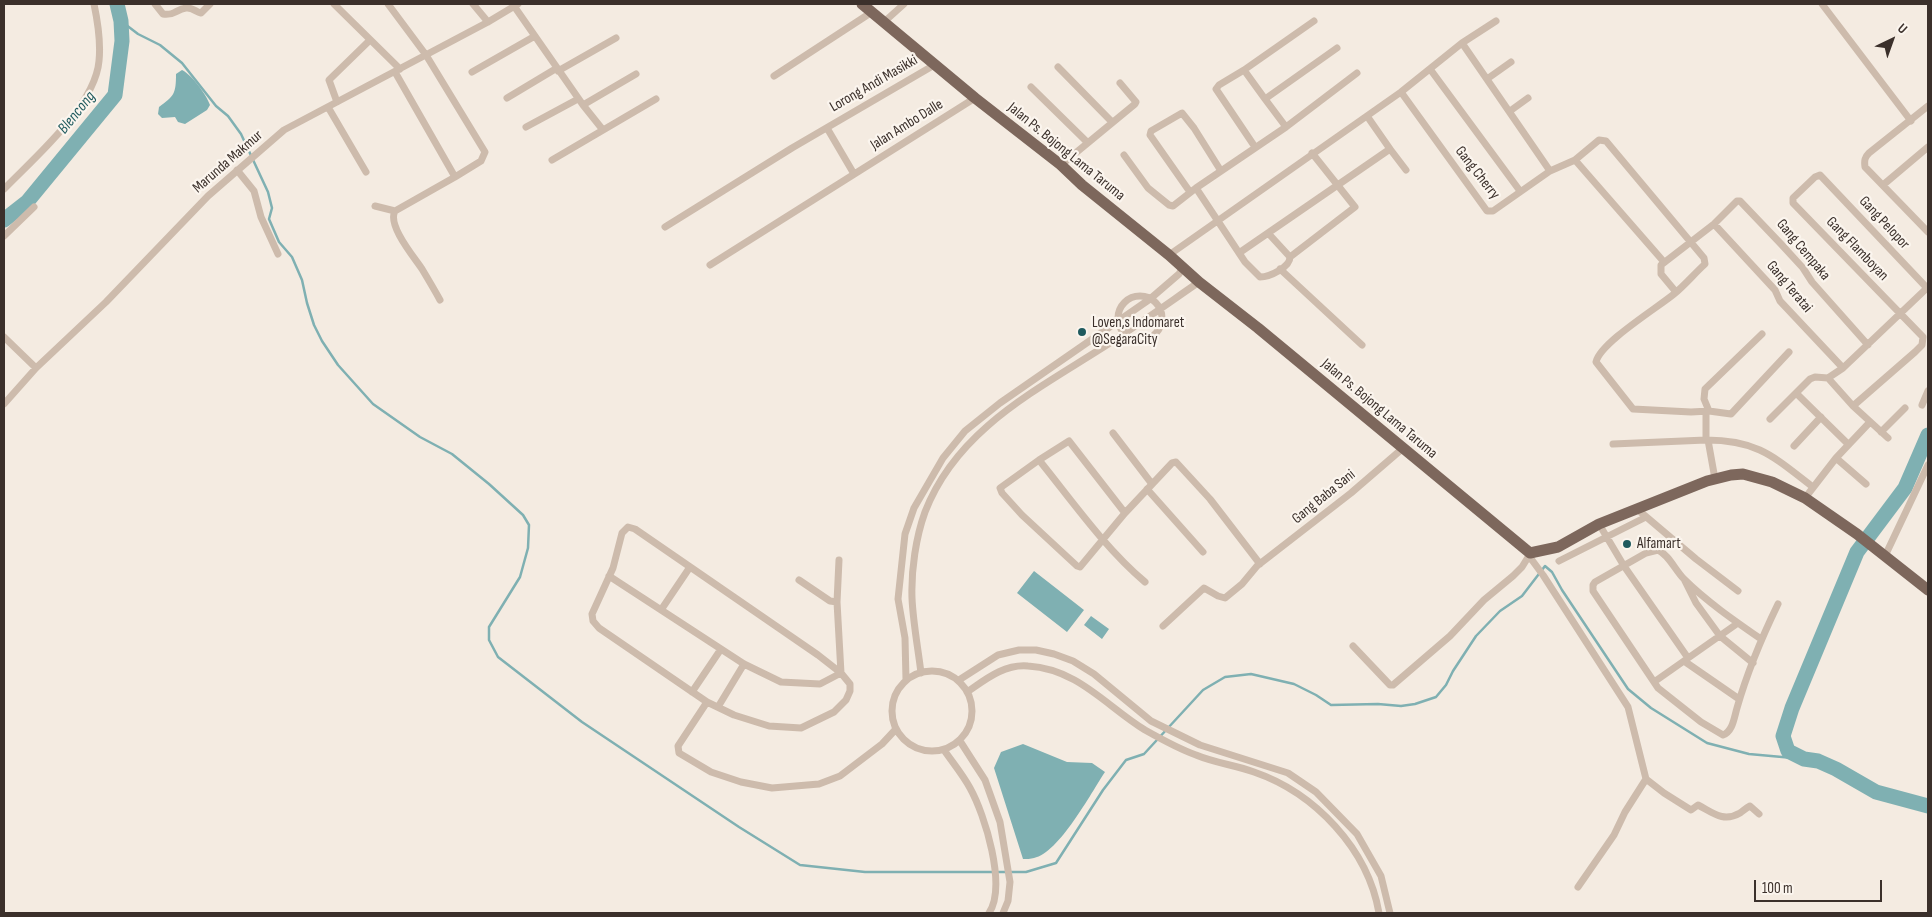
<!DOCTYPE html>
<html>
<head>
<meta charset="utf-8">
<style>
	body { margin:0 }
	#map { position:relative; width:1932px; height:917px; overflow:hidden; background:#f4ebe1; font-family:"Sofia Sans Condensed",sans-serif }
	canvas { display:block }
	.frame { position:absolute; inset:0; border:5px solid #3b302b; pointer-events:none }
	.north { position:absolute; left:1867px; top:15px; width:50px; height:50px; -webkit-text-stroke:4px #fbf5ee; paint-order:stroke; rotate:42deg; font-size:14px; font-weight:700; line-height:20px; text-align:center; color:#3b302b }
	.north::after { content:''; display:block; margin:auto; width:18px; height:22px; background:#3b302b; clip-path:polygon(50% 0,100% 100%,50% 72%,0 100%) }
	.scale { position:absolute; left:1754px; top:880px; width:128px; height:22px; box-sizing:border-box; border:2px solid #3b302b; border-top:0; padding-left:6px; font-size:15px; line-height:18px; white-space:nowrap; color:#3b302b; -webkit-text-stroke:4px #fbf5ee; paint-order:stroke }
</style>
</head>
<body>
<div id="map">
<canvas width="1932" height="917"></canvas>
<div class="frame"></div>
<div class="north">U</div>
<div class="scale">100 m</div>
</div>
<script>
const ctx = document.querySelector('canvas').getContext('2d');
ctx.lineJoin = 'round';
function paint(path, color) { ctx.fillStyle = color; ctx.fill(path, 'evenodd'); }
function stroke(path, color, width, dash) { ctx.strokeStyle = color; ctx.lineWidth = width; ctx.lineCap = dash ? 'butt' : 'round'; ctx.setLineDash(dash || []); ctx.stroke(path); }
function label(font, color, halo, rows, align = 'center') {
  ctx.font = font + ' "Sofia Sans Condensed",sans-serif'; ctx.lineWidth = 4.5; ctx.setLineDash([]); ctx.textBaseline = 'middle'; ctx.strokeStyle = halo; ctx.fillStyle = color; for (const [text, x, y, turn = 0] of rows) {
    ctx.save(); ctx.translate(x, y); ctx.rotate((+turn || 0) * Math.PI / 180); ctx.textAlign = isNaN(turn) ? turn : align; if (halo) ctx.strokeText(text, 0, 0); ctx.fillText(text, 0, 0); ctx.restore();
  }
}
paint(new Path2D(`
	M182,70C192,75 206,94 210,105L207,110L185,124L178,122L175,117L162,118L158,114L159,107C174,96 176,94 176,74Z
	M1034,571L1084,610L1067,632L1017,593Z
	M1091,616L1109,629L1102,639L1084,625Z
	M1023,744L1067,762L1092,763L1105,772C1091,793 1059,853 1034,858C1031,859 1026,859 1023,859L994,768L1001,752Z`), '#7fb0b2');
stroke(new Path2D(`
	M121,21L138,34L160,45L182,63L216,106L228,116L241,134L268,192L272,208L269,219L279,242L292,257L302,280L307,303L314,325L322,341L338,365L373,404L420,437L452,454L489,484L523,515L529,525L528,548L520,577L489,627V640L498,657L582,722L739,827L800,865L865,872H1026L1056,863L1103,790L1126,760L1144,754L1203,690L1225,677L1251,674L1294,684L1316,695L1331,705L1378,704L1401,706L1415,704L1436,697L1446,685L1453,671L1476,636L1500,611L1522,596L1545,566L1552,572L1562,590L1628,689L1651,708L1707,743L1749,754L1804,759`), '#7fb0b2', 2.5);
stroke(new Path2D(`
	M4,220L27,202L115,95L122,41L121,21L117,4
	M1928,435L1905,488L1857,552L1792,708L1783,736L1788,751L1804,759L1818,761L1836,769L1876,792L1928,806`), '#7fb0b2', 15);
stroke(new Path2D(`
	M155,4L163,14C175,16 176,9 186,8C192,7 196,12 201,13L210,4
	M334,4L400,69
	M388,4L426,55L485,152L481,161L455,177
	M473,4L488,22
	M1822,4L1911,121
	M514,6L583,105L636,74
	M884,22L904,4
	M1462,43L1550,171
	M1058,67L1112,122
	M1430,69L1520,191
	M1244,70L1219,85L1216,89L1255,147
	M558,71L616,38
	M395,72L455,177L395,211C387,225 414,257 422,269C428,279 434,289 440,300
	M472,72L535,36
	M774,76L872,12
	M1487,79L1511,62
	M1031,87L1087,142
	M1401,92L1487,211H1493L1550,171L1575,160L1599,140L1606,141L1704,258L1705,264C1694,274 1685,285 1674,294C1657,308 1600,343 1596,362L1633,409L1691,412L1709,411L1731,414L1789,352
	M507,98L557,68
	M1265,99L1244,70L1314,21
	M337,102L329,80L370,40
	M583,105L603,130
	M1928,106L1869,153C1865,157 1864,160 1865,167L1928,232
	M328,107L366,172
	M1510,111L1528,98
	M526,127L578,99
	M1286,127L1265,99L1337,48
	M827,128L854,174
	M1390,149L1406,170
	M1124,155L1148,188L1169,205L1173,206L1196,188L1286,127L1357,73
	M552,160L656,99
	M1575,160L1664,262
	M1061,165L1135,104L1136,102L1120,83
	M237,170L254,191L261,217L278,254
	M1883,185L1928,147
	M1196,188L1245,262L1260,277C1270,277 1290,267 1290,257L1268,233
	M4,189C34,158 95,106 99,61C101,42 98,23 94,4
	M1190,192L1150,135L1151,131L1182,113L1194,128L1221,171
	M375,206L395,211
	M1714,224L1775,290L1780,301L1843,368
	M665,227L792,148L936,64
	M4,236L34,207
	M1239,253L1390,149L1367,116
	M1169,255L1401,92L1462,43L1496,21
	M1290,257L1355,207L1312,153
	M710,265L975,98
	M1280,269L1362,345
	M1676,292L1661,274V265L1714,224L1737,201H1740L1781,244L1803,268L1812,282L1868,345
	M1118 318a22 22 0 1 1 44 0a22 22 0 1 1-44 0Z
	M4,337L36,368
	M1828,378L1853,406L1888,438
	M1796,393L1848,444
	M4,404L36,368L106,302L208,196L284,130L488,22L518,4
	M1922,405L1928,391
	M1853,406L1915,352L1922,345L1923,337L1793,203V198L1815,177L1820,175L1927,288
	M1709,411L1704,399L1705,389L1762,334
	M1770,419L1810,379L1815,377L1828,378L1843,368L1928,287
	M1881,432L1905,408
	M1113,433L1152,484
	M1706,440C1758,440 1774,457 1813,487
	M1708,440L1715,479
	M1613,444L1706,440V411
	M1794,446L1821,417
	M1836,458L1866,484
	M1039,460C1073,502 1104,547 1145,582
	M1147,489L1203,552
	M1805,498L1836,458L1870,422
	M1637,509L1696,559L1738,591
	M1125,513L1069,441L1039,460L1000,488L1002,493L1022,515L1077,566L1080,567L1125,513L1172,463L1176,462L1210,499L1260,564
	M1599,524L1624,566L1688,658
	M628,527L635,529L818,655L841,673L850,684V691L846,700L834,712L801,728L769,726L734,715L707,702L599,628L593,621L592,614L613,568L622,533Z
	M1529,556L1543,575L1628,707L1646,779L1625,812L1614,835L1578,887
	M1885,556L1928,465
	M1559,561L1646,517
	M609,576L744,664L781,682L820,684L841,673L837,602L839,560
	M799,580L830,601L837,602
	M1685,581L1696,603L1720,636L1753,663
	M661,610L690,567
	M1163,626L1204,588L1218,596L1225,598L1242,584L1257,566L1351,493L1402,449
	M1761,639C1735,621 1706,601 1684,579C1675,570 1669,555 1658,550L1646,553L1595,582L1593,585V591L1658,688L1701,722L1723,735C1733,731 1734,718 1737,708C1747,673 1762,637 1778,604
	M1353,646L1390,685H1393L1450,636L1484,600L1513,576L1522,567L1530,554
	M1684,661L1739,699
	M892 711a40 40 0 1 1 80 0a40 40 0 1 1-80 0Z
	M921,673C918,648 913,622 912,598C911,570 916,537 925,512C956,431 1033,392 1102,348C1135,327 1167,304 1199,282
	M906,680L905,638L898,599L905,534L914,508L943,458L965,431L1000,403L1150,299L1179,274L1183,267
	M959,680L998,655L1019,650H1036L1054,654L1073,661L1094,674L1151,721L1200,745L1288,773L1316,792L1357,834L1381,876L1390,913
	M1654,682L1738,623
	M692,692L721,649
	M967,692C986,679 1004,664 1028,666C1078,669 1106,706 1145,730C1161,739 1179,749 1196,755C1215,763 1235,765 1254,772C1315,793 1368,849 1379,913
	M707,702L678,746L679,753L711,772L741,782L772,788L819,784L840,776L882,744L896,729
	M718,707L744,664
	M960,741L985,780L1000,822L1010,882L1008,901L1003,913
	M944,750C953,763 963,775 970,788C985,815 1007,886 989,913
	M1646,779L1664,793L1691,810L1698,805C1712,812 1723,823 1740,813C1743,811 1746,808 1750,806L1759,814`), '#cdbbac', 7);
stroke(new Path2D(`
	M862,4L975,98L1061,165L1082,185L1169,255L1199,282L1258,328L1530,553L1558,547L1599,524L1707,481L1731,475L1743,474L1772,482L1805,498L1857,534L1928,590`), '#7d675c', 11);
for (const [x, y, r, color] of [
	[1082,332,5,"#1f5a5e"],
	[1627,544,5,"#1f5a5e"]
]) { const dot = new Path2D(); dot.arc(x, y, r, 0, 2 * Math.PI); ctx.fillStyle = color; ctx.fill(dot); stroke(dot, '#fbf5ee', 2); }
label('15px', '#3b302b', '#fbf5ee', [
	["Lorong Andi Masikki",874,84,-30],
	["Jalan Ambo Dalle",907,125,-32],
	["Jalan Ps. Bojong Lama Taruma",1066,152,39],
	["Marunda Makmur",228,162,-41],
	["Gang Cherry",1477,173,52],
	["Gang Pelopor",1884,223,47],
	["Gang Flamboyan",1857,249,46],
	["Gang Cempaka",1803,250,50],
	["Gang Teratai",1789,287,50],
	["Jalan Ps. Bojong Lama Taruma",1379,409,40],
	["Gang Baba Sani",1324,497,-39]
]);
label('15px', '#3b302b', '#fbf5ee', [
	["Loven,s Indomaret",1092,323],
	["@SegaraCity",1092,340],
	["Alfamart",1637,544]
], 'left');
label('italic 16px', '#1f5a5e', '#fbf5ee', [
	["Blencong",77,113,-51]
]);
</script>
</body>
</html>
